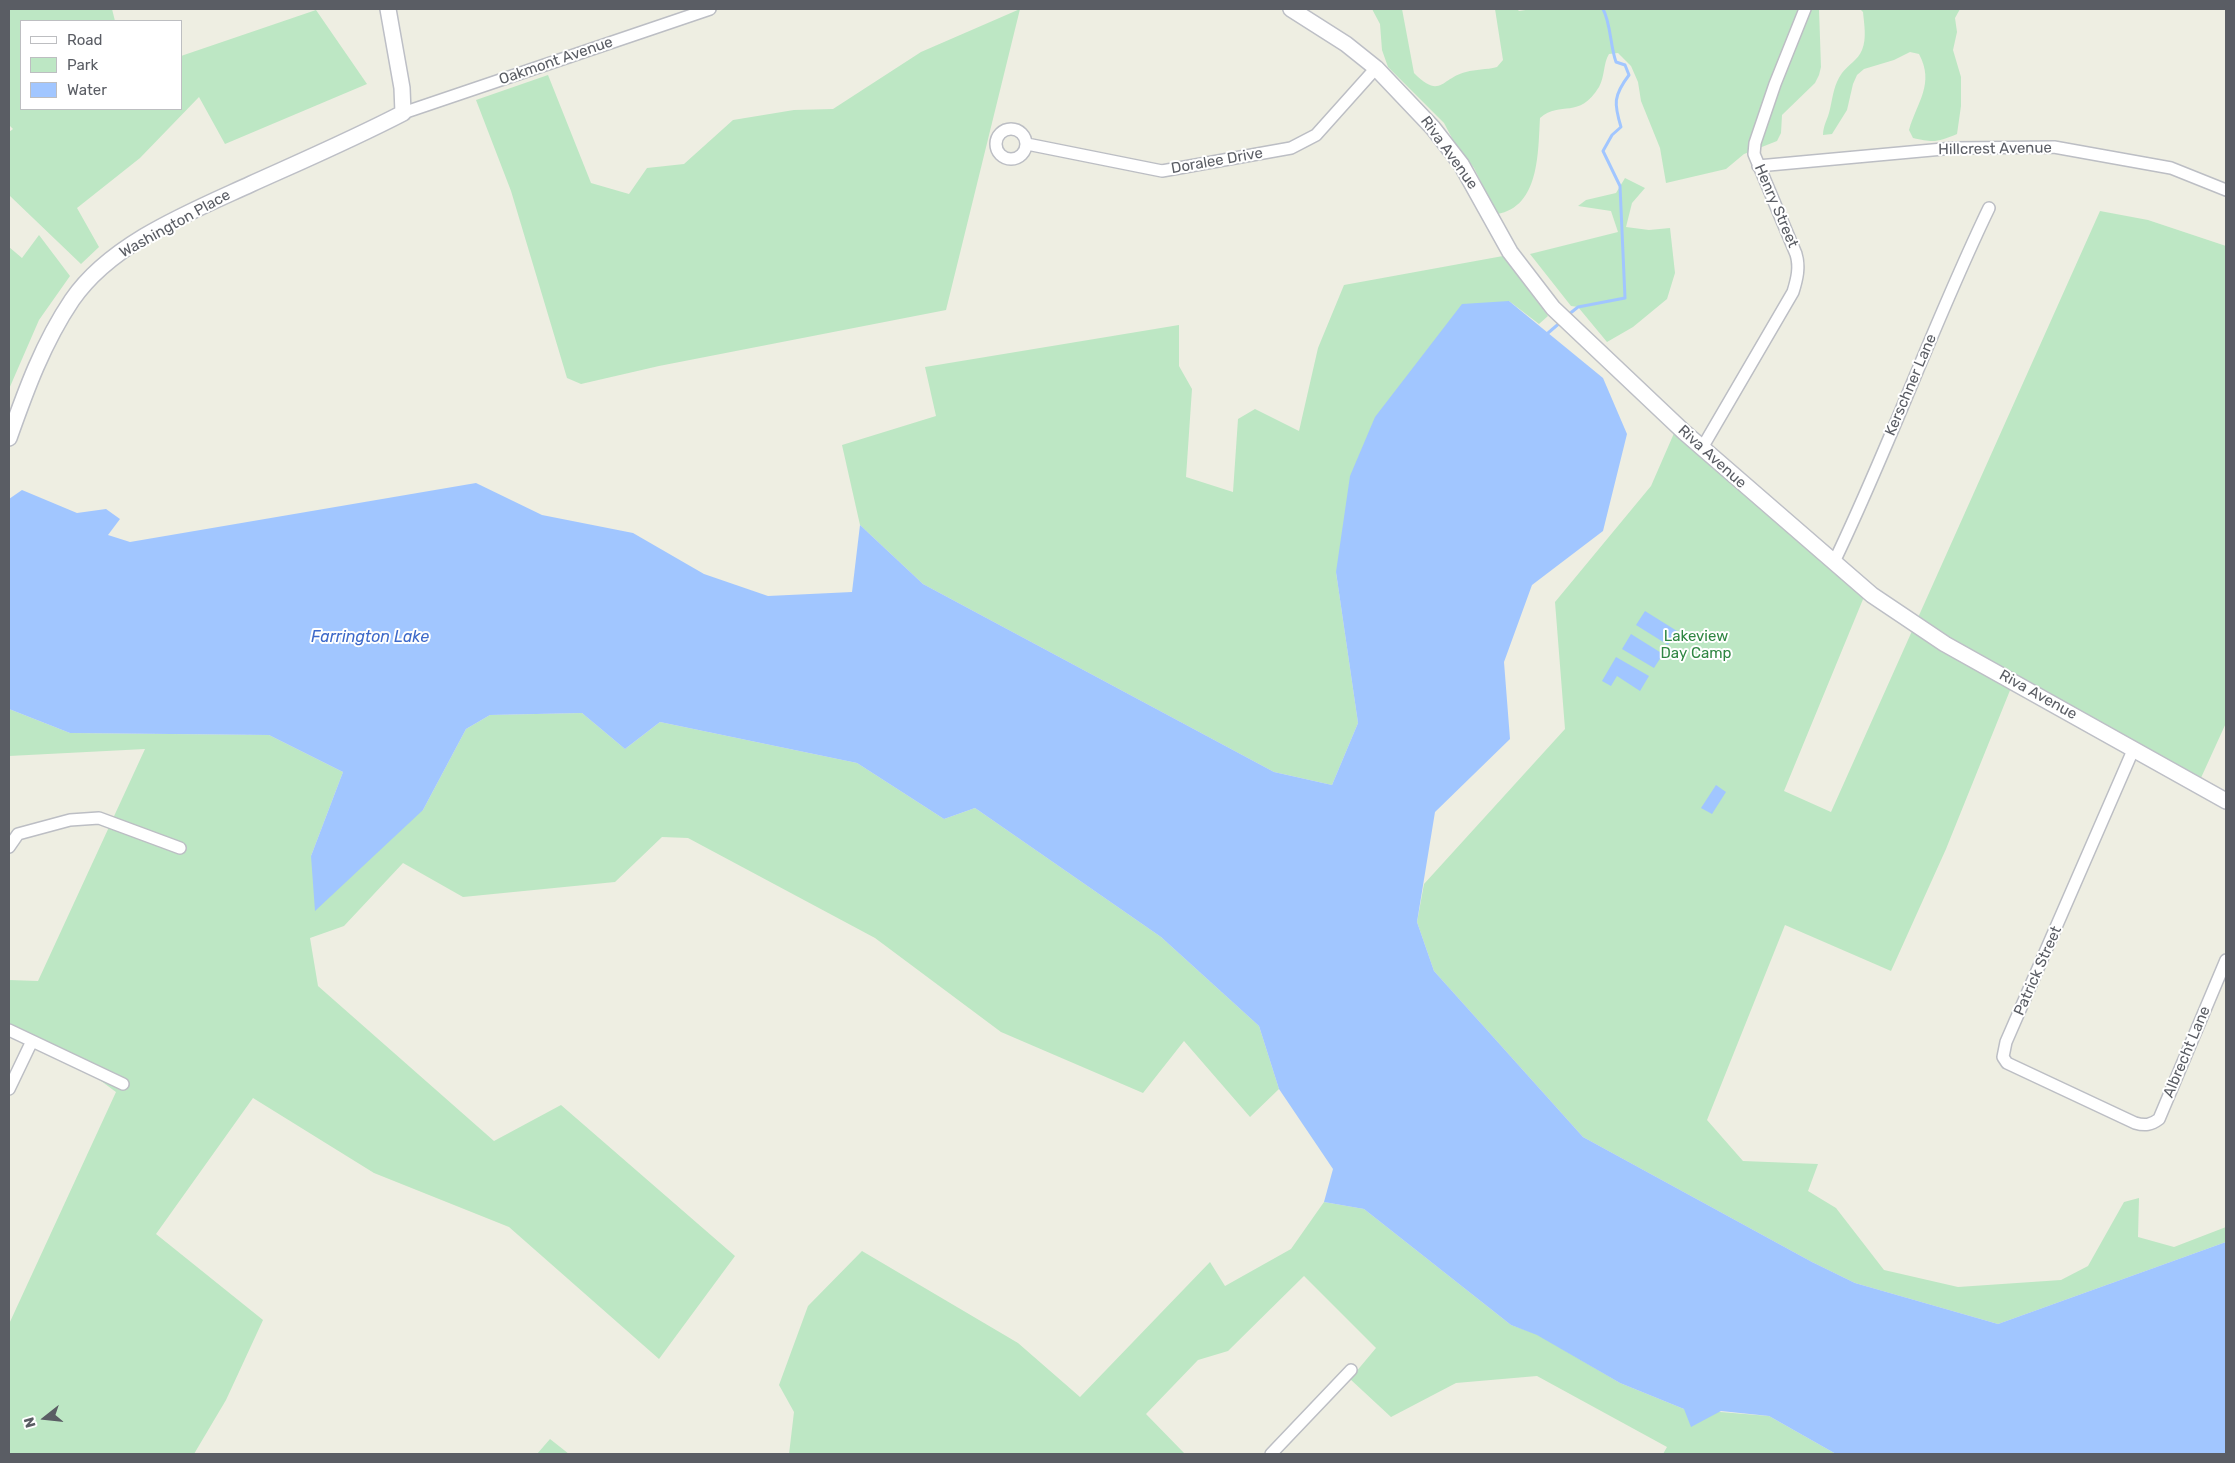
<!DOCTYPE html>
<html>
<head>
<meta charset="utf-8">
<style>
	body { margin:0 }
	#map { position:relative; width:2235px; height:1463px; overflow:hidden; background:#eeeee2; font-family:Rubik,sans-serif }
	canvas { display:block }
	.frame { position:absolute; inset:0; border:10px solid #5a5d64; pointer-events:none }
	.legend { position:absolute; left:20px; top:20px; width:162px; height:90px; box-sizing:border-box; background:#fff; border:1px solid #bdbec1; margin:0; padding:6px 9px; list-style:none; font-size:15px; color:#5a5d64 }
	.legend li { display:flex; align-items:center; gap:10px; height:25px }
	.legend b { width:25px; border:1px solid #bdbec1 }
	.north { position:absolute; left:20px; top:1393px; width:50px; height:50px; -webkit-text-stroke:4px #fff; paint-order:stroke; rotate:254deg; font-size:14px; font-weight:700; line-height:20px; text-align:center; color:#5a5d64 }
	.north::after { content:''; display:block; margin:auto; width:18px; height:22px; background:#5a5d64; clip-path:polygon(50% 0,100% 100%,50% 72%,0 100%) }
</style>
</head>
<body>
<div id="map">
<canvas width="2235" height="1463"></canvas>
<div class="frame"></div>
<ul class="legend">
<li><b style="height:6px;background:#fff"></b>Road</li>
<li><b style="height:14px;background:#bde7c4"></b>Park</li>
<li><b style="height:14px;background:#a1c6ff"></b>Water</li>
</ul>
<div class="north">N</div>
</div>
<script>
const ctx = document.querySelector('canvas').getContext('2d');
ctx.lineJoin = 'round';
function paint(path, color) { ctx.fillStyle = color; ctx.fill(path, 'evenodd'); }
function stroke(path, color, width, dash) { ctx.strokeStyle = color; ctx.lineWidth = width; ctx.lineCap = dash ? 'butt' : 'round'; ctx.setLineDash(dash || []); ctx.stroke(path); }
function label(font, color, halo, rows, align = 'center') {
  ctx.font = font + ' Rubik,sans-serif'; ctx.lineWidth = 4; ctx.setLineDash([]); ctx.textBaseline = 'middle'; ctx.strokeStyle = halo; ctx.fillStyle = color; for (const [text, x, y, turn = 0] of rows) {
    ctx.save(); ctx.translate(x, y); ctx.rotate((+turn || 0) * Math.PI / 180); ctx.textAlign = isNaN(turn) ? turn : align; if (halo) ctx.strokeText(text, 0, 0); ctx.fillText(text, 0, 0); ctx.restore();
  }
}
paint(new Path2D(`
	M9,9H112L115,21H21V109H181V56L316,10L367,84L225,144L199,97L140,158L77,208L99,247L81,264L10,196L9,197V132L13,129L9,125Z
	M1020,9L946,310L659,366L581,384L567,378L511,191L476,100L548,75L591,183L629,194L647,168L684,164L733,120L794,110L833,109L921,52Z
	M1372,9H1402L1414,73C1441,100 1441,78 1466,72C1476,69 1486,70 1497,67L1503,60L1495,9H1517L1519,11L1532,9H1819L1821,67L1819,75L1815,83L1782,115L1781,133L1777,141L1744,154L1726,169L1666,183L1660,148L1641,101L1638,82L1631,66L1618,53L1609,54C1603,64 1605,76 1599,87C1579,120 1561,100 1540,118C1538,151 1540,207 1497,214L1474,168L1453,140L1444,123L1388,67L1382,50L1380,24Z
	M1860,9H1960L1955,18L1957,32L1953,50L1961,77V106L1957,134C1938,142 1934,143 1913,138L1909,130C1917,102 1935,84 1919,54L1910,52L1894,60L1864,69L1857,75L1853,84L1847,110L1832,134L1823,135C1823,125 1828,119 1830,109C1833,96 1834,84 1842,73C1848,65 1858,60 1862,50C1867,38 1864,24 1863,12Z
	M1625,178L1645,188L1632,203L1626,227L1649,230L1670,228L1675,273L1667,299L1633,327L1607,342L1578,307L1571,306L1530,254L1618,232L1611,211L1578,206L1586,200L1616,193Z
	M2100,211L2148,220L2226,246V723L2200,780L2015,678L1946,849L1891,971L1785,925L1707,1120L1743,1161L1818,1164L1808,1191L1836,1208L1884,1270L1958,1287L2061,1280L2088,1266L2124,1202L2139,1198L2138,1237L2174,1247L2226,1227V1242L1998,1324L1855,1283L1812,1262L1583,1137L1434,971L1417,922L1424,884L1565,729L1555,602L1651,486L1675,431L1866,592L1784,791L1831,812Z
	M39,235L70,276L39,320L9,389V247L22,258Z
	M1503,256L1548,316L1539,324L1509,301L1336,572L1358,723L1332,785L1274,772L923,584L860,525L842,445L936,416L925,367L1179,325V366L1192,389L1186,477L1233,492L1238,419L1255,409L1299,431L1318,348L1344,285Z
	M9,709L70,733L269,735L343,772L311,856L423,810L466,729L490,715L582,713L625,749L660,722L857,763L944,819L975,808L1161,937L1259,1026L1279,1089L1250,1117L1184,1041L1143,1093L1001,1032L875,938L688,838L662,837L615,882L463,897L403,863L344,926L310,938L318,986L494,1141L561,1105L735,1256L659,1359L509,1227L374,1173L253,1098L156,1234L263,1320L226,1400L194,1454H9V1324L116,1092L55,1047L9,1028V980L38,981L145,749L9,756Z
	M1324,1202L1364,1209L1511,1325L1537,1334L1620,1383L1684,1409L1769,1416L1836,1454H1663L1667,1447L1537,1376L1456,1383L1391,1417L1350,1379L1376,1348L1304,1276L1228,1351L1198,1360L1146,1414L1185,1454H789L794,1412L779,1385L808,1306L862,1251L1018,1343L1080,1397L1210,1262L1225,1286L1291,1249Z
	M550,1439L569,1454H537Z`), '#bde7c4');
paint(new Path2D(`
	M1509,301L1603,378L1627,434L1603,531L1532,585L1504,662L1510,739L1435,812L1417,922L1434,971L1583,1137L1812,1262L1855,1283L1998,1324L2226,1242V1454H1836L1769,1416L1721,1411L1691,1427L1684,1409L1620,1383L1537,1335L1511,1325L1364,1209L1324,1202L1333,1169L1279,1089L1259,1026L1161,937L975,808L944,819L857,763L660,722L625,749L582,713L490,715L466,729L423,810L315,911L311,856L343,772L269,735L70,733L9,709V499L22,490L77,513L106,509L120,519L108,535L130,542L476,483L542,515L633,533L704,574L768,596L852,592L860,525L923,584L1274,772L1332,785L1358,723L1336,572L1350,476L1375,417L1462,304Z
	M1645,611L1677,631L1668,645L1636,625Z
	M1631,634L1663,654L1654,668L1622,649Z
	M1616,657L1649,676L1640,691L1617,676L1611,686L1602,681Z
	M1716,785L1726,792L1712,814L1701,808Z`), '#a1c6ff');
stroke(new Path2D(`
	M1568,315L1578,307L1625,298L1620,186L1603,151L1612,135L1621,127C1614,104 1613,96 1629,75L1625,65L1616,62C1610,45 1611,24 1603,9
	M1548,333L1562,321`), '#a1c6ff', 3);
const street = new Path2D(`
	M403,113L710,9
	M996 144a15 15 0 1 1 30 0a15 15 0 1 1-30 0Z
	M1027,144L1162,171L1291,148L1316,135L1376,68
	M1758,166L1954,148L2054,147L2171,168L2226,190
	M1702,448L1793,292C1797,279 1800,267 1796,254L1754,154L1755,143L1775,84L1805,9
	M1834,562C1890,446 1933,324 1989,208
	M2134,748L2006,1042L2003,1057L2007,1063L2135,1123C2145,1126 2151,1125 2159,1119L2226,960
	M9,847L18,834L70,820L99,818L180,848
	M9,1030L123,1084
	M9,1089L32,1041
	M1271,1454L1351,1370`);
const secondary = new Path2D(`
	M1291,9L1346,44L1376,68L1433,128L1461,164L1510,252L1553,308L1684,432L1872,595L1945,644L2226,801
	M9,438C26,390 43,343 72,300C111,243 190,212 251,184C302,161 353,139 403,113L402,88L388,9`);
stroke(street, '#bcbec4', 14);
stroke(secondary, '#bdbfc6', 18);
stroke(street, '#fff', 11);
stroke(secondary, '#fff', 15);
label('15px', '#5a5d64', '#fff', [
	["Oakmont Avenue",556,61,-19],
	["Hillcrest Avenue",1995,149,-1],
	["Riva Avenue",1449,153,54],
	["Doralee Drive",1217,161,-10],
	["Henry Street",1776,206,67],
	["Washington Place",175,224,-29],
	["Kerschner Lane",1911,385,-67],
	["Riva Avenue",1712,457,42],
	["Riva Avenue",2038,695,29],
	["Patrick Street",2038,971,-66],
	["Albrecht Lane",2187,1052,-67]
]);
label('15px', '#2f8642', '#fff', [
	["Lakeview",1696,637],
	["Day Camp",1696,654]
]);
label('italic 16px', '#3d69c9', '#fff', [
	["Farrington Lake",370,637]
]);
</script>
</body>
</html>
